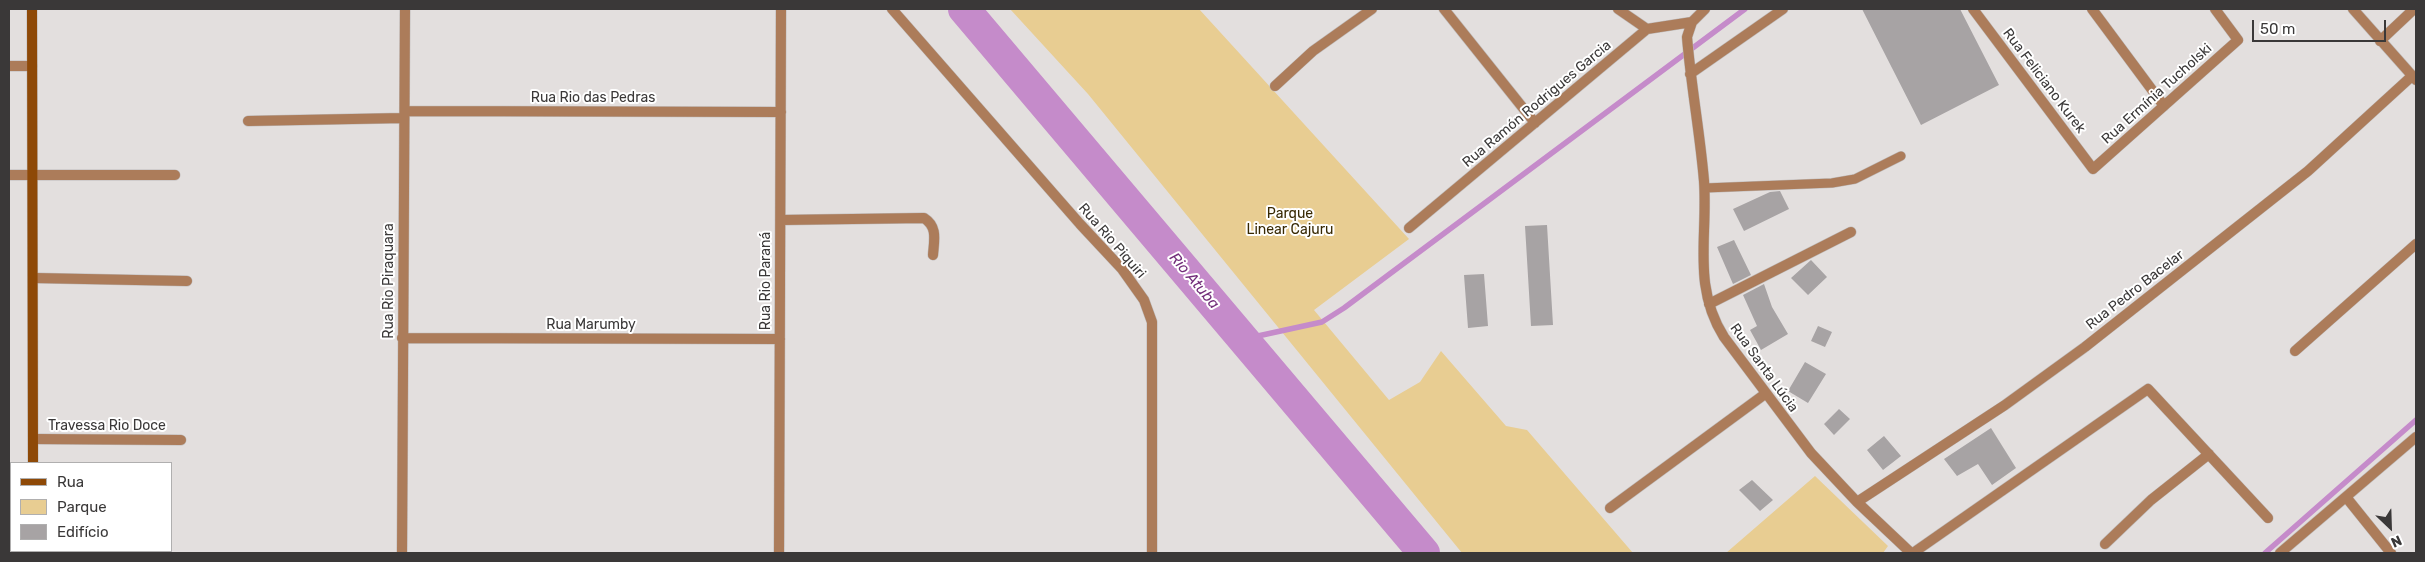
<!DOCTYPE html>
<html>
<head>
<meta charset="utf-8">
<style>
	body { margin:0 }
	#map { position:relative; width:2425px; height:562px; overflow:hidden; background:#e3dfde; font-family:Rubik,sans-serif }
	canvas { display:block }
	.frame { position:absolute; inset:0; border:10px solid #3a3838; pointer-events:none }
	.legend { position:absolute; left:10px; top:462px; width:162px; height:90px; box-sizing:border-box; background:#fff; border:1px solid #b0afaf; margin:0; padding:6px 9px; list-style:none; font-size:15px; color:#3a3838 }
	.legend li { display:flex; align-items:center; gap:10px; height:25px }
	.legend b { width:25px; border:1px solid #b0afaf }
	.north { position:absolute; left:2365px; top:502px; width:50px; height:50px; -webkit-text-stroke:4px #fff; paint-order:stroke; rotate:156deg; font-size:14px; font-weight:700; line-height:20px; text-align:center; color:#3a3838 }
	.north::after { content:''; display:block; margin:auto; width:18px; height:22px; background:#3a3838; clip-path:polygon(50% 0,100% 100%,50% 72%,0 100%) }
	.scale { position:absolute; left:2252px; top:20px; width:134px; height:22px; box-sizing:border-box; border:2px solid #3a3838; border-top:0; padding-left:6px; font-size:15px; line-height:18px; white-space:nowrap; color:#3a3838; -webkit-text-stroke:4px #fff; paint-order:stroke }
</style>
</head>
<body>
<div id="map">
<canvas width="2425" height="562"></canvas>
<div class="frame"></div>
<ul class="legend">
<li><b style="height:6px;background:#8e4907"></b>Rua</li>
<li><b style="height:14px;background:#e8cd92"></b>Parque</li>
<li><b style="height:14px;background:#a7a3a4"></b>Edifício</li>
</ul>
<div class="north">N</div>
<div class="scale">50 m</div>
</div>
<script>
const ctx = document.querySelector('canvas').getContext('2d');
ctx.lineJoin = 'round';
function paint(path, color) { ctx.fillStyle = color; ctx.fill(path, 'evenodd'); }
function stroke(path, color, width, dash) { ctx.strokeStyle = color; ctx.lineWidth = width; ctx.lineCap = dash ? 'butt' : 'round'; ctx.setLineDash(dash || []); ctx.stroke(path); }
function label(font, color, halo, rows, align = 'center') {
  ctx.font = font + ' Rubik,sans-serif'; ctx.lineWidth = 4; ctx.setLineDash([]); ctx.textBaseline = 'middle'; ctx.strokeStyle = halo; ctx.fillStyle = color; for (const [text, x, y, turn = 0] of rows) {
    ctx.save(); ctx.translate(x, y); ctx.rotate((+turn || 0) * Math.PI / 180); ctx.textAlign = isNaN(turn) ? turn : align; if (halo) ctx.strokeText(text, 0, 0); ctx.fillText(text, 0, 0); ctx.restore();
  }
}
paint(new Path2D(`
	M1010,9H1199L1409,239L1314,310L1389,400L1420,382L1441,351L1506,426L1527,430L1633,553H1462L1088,94Z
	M1815,476L1888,546L1883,553H1726Z`), '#e8cd92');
stroke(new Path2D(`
	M1244,339L1322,322L1344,308L1745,9
	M2265,553L2416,420`), '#c58bca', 5.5);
stroke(new Path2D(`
	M964,9L1424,553`), '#c58bca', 32);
paint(new Path2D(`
	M1862,9H1960L1999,85L1921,125Z
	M1780,191L1789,209L1744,231L1733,209L1770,192Z
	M1547,225L1553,325L1531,326L1525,226Z
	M1734,240L1751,275L1733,284L1717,247Z
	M1811,260L1827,277L1808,295L1791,278Z
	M1484,274L1488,326L1468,328L1464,275Z
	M1764,284L1772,307L1788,334L1761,350L1750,330L1757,326L1743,295Z
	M1818,326L1832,332L1825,347L1811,341Z
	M1805,362L1826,374L1808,403L1788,391Z
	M1839,409L1850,419L1834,435L1824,424Z
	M1991,428L2016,468L1992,485L1978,464L1957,476L1944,459Z
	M1884,436L1901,456L1883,470L1867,450Z
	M1752,480L1773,500L1760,511L1739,490Z`), '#a7a3a4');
const lane = new Path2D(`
	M1705,188L1832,183L1855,179L1901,156`);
const street = new Path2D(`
	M892,9L1080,224L1122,269L1144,300L1152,322V553
	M1444,9L1535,123
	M1618,9L1647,29
	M1705,9L1692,22L1687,37C1691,86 1700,133 1704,181C1708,237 1692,286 1724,337L1811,453L1857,502L1911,553
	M1973,9L2093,169L2238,40L2215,9
	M2092,9L2164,106
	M2353,9L2416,80
	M2380,41L2414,9
	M9,66H32
	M1690,74L1783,9
	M1275,86L1313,51L1372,9
	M405,111L781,112
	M248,121L404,118
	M9,175H175
	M781,220L924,218C938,227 934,240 933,255
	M1409,228L1647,29L1692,22
	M34,278L187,281
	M1709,304L1851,232
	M402,338L780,339
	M2295,351L2416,244
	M34,439L181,440
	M2346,497L2391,553
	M1857,502L2005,405L2085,347L2308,171L2412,76
	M1610,508L1765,394
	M2105,544L2151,500L2209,454
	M402,553L405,9
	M779,553L781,9
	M1913,553L2148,389L2268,518
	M2280,553L2416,437`);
const secondary = new Path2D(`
	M32,9L33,463
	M33,553V551`);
stroke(lane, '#bebab9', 10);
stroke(street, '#bebab9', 11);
stroke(secondary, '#bebab9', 11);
stroke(lane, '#ac7c5a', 9);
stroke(street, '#ac7c5a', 10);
stroke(secondary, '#8e4907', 10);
label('14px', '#3a3838', '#fff', [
	["Rua Feliciano Kurek",2044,81,53],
	["Rua Ermínia Tucholski",2157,94,-42],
	["Rua Rio das Pedras",593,98],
	["Rua Ramón Rodrigues Garcia",1537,104,-40],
	["Rua Rio Piquiri",1112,241,49],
	["Rua Rio Piraquara",389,281,-90],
	["Rua Rio Paraná",766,281,-90],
	["Rua Pedro Bacelar",2135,290,-38],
	["Rua Marumby",591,325],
	["Rua Santa Lúcia",1764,368,54],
	["Travessa Rio Doce",107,426]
]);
label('14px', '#372802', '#fff', [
	["Parque",1290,214],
	["Linear Cajuru",1290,230]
]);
label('italic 15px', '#732e7a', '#fff', [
	["Rio Atuba",1194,281,50]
]);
</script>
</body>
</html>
